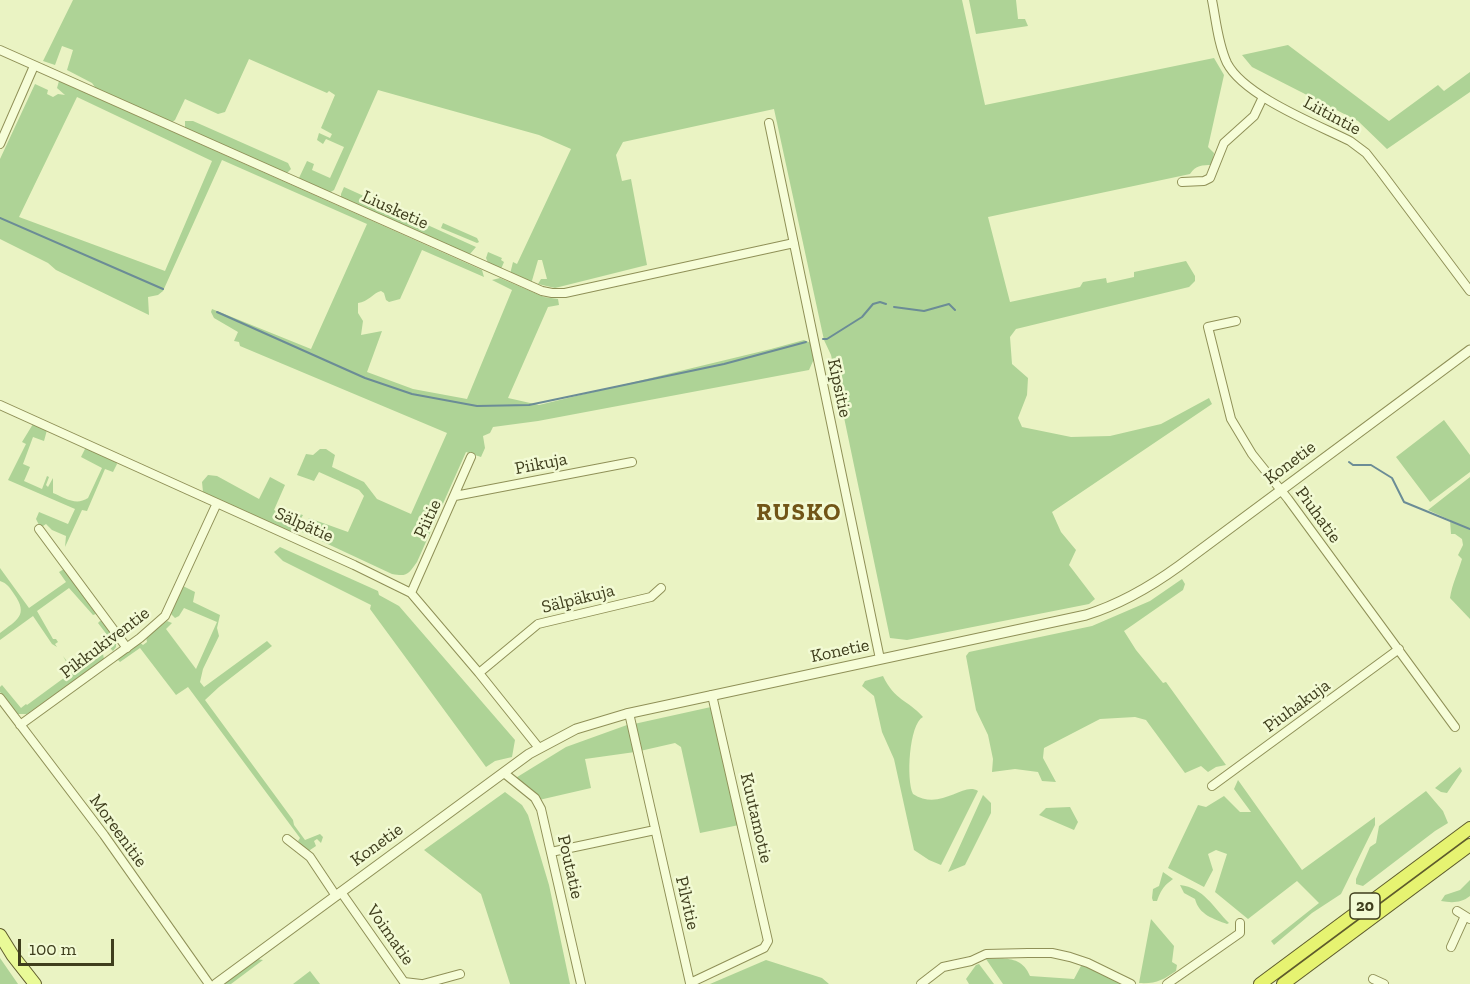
<!DOCTYPE html>
<html>
<head>
<meta charset="utf-8">
<style>
	body { margin:0 }
	#map { position:relative; width:1470px; height:984px; overflow:hidden; background:#eaf3c3; font-family:"Zilla Slab",serif }
	canvas { display:block }
	.scale { position:absolute; left:18px; top:939px; width:96px; height:27px; box-sizing:border-box; border:3px solid #3f3e1d; border-top:0; padding-left:8px; font-size:18px; line-height:21px; white-space:nowrap; color:#3f3e1d; -webkit-text-stroke:4px #f2fad4; paint-order:stroke }
</style>
</head>
<body>
<div id="map">
<canvas width="1470" height="984"></canvas>
<div class="scale">100 m</div>
</div>
<script>
const ctx = document.querySelector('canvas').getContext('2d');
ctx.lineJoin = 'round';
function paint(path, color) { ctx.fillStyle = color; ctx.fill(path, 'evenodd'); }
function stroke(path, color, width, dash) { ctx.strokeStyle = color; ctx.lineWidth = width; ctx.lineCap = dash ? 'butt' : 'round'; ctx.setLineDash(dash || []); ctx.stroke(path); }
function label(font, color, halo, rows, align = 'center') {
  ctx.font = font + ' "Zilla Slab",serif'; ctx.lineWidth = 5; ctx.setLineDash([]); ctx.textBaseline = 'middle'; ctx.strokeStyle = halo; ctx.fillStyle = color; for (const [text, x, y, turn = 0] of rows) {
    ctx.save(); ctx.translate(x, y); ctx.rotate((+turn || 0) * Math.PI / 180); ctx.textAlign = isNaN(turn) ? turn : align; if (halo) ctx.strokeText(text, 0, 0); ctx.fillText(text, 0, 0); ctx.restore();
  }
}
paint(new Path2D(`
	M73,0H962L985,105L1214,58L1224,75L1208,147L1214,153L1212,165C1202,165 1196,165 1190,174L988,217L1010,302L1080,287L1083,282L1106,278L1107,283L1134,277V272L1186,261L1195,276V281L1189,287L1016,329L1010,337L1012,364L1028,378L1027,395L1018,418L1022,427L1071,437L1110,436L1161,424L1209,398L1212,404L1052,512L1061,532L1076,550L1069,565L1095,599L1089,604L907,640L890,638L831,355L824,340L774,109L623,142L616,155L622,181L631,179L647,265L555,288L538,284L541,279H547L542,260H538L531,284L510,274L513,262L517,264L571,149L539,135L378,90L334,190L329,193L300,180L299,178L307,161L314,164L312,170L330,178L344,147L326,139L323,144L317,140L319,133L330,138L332,134L321,128L335,95L329,91L327,93L249,59L225,112L218,114L185,99L175,120L171,123L97,90L92,83L67,70L73,50L62,46L55,65L43,61Z
	M969,0H1016L1018,19H1025L1028,26L976,34Z
	M1288,45L1389,121L1438,85L1444,91L1470,72V92L1387,149L1358,121L1252,67L1242,55Z
	M59,81L482,270L484,277L422,250L400,299L389,302L386,300L384,293L381,291C373,293 368,302 358,303V313L363,321L361,335L382,331L367,372L413,389L467,399L512,290L492,280L500,278L544,297L558,299L559,305L548,307L508,398L539,405L771,349L804,340L811,343L814,359L809,370L538,421L493,427L490,433L483,436L485,448L481,457L466,452L417,562C408,574 408,577 392,574L302,532L309,518L348,532L364,496L359,490L319,472L314,481L297,475L306,454L313,455L320,449H326L335,455L332,467L364,482L377,499L411,514L447,433L240,346L239,342L234,341L238,332L214,318L211,312L212,309L311,349L367,224L222,160L163,291L158,295L148,297L149,315L56,270L48,263L0,239V159L35,84L48,90L47,94L53,97L58,94L65,95L57,88ZM77,97L212,161L165,271L19,217Z
	M185,121H193L288,163L291,169L286,174L185,129Z
	M344,187L476,247L470,254L463,253L341,198V194Z
	M443,223L477,238L479,242L477,243L441,228Z
	M488,252L502,258L501,260L504,262L501,269L489,265L486,258Z
	M1444,420L1470,455V472L1430,502L1396,457Z
	M33,424L47,430L44,441L33,437L23,464L30,467L24,481L42,489L47,476L49,477L46,485L48,487L53,478V493C65,498 76,506 88,498L102,468L81,457L85,449H89L116,461L117,464L113,472L105,469L87,511L82,510L65,547L66,536L52,530L46,524L43,526L39,525L36,519L39,512L68,524L75,509L8,480L26,444L22,442Z
	M208,475L217,476L259,499L270,477L285,485L274,510L283,514L285,510L303,515L294,531L291,532L203,492L202,482Z
	M1470,477V619L1450,598C1452,584 1458,573 1462,559L1458,555L1463,545L1462,539L1455,534H1451L1450,520L1428,510Z
	M280,547L378,591L379,595L399,606L515,740L512,757L495,761L486,767L370,609L371,605L283,561L274,552Z
	M0,568L29,608L66,582L59,572L64,569L96,614L93,615L69,588L37,611L53,639H56L58,642L55,644L57,647L52,644L33,616L0,640V633C17,620 29,615 14,594C10,588 7,583 0,581Z
	M1182,579L1185,584L1183,590L1124,631L1136,650L1163,683L1166,682L1226,765L1216,767L1208,772L1201,766L1185,773L1146,720L1135,717L1100,719L1044,748L1043,758L1056,782L1042,781L1038,772L1015,769L992,772L993,759L988,735L976,710L966,656L969,652L1092,626L1150,601Z
	M183,586L195,592L193,602L220,615L217,628L219,636L203,669L200,682L204,687L267,641L272,646L219,687L205,700L293,820L294,825L305,840L320,834L323,837L321,843L317,839L314,841L316,846L307,852L298,841L300,838L188,687L176,695L140,648L120,662L118,660L139,642L143,645L147,642L146,637L167,621L172,623L166,629L196,669L217,622L184,608L179,616L175,618L171,614Z
	M100,621H102L116,640V647L113,651L110,648L111,640L98,623Z
	M103,654L104,659L27,714H17L0,692V687L2,685L21,708L26,704L27,705L72,672L63,656L76,673Z
	M883,676C895,701 907,699 923,717C909,724 906,780 913,794C941,812 963,781 978,791L941,865L929,860L914,850L894,759L882,732L874,696L862,686L865,681Z
	M711,707L713,708L739,825L700,833L681,747L675,743L640,751L634,724Z
	M627,725L635,752L585,759L591,788L539,800L514,779L566,747Z
	M1460,767L1462,771L1447,793L1441,792L1435,788Z
	M1238,780L1302,870L1375,817V825L1341,894L1312,913L1274,945L1271,941L1319,903L1297,881L1248,919L1215,892L1227,854L1216,850L1208,854L1213,870L1204,887L1168,868L1198,805L1206,807L1224,796L1240,812H1251L1234,789Z
	M1426,791L1443,811L1448,823L1435,831L1363,886L1356,884V879L1370,847L1376,843L1379,826Z
	M505,792L522,805L528,815L549,885L570,984H510L481,894L424,850Z
	M983,795L991,803V813L965,865L948,872Z
	M1070,807L1078,822L1074,830L1039,815L1046,808Z
	M1163,872L1173,879C1164,886 1162,888 1157,901H1153L1152,898L1153,889L1159,886Z
	M1470,880V896C1461,903 1452,903 1441,901L1445,895L1460,890Z
	M1180,885C1204,888 1213,907 1229,923L1227,924C1214,919 1199,915 1195,899L1184,893Z
	M1151,919L1174,946L1172,962L1177,965L1176,971C1163,980 1156,984 1139,983Z
	M0,958L18,984H0Z
	M257,959L263,960L231,984H223Z
	M986,959C1005,958 1022,956 1030,976L1074,979L1082,964L1125,984H1003Z
	M766,960L822,978L829,984H710Z
	M979,964L994,984H969L966,979L976,965Z
	M310,971L320,984H293Z`), '#aed396');
stroke(new Path2D(`
	M0,218L163,289
	M894,307L924,311L949,304L955,310
	M217,312L365,378L412,394L477,406L529,405L724,364L806,342
	M823,339H827L862,317L873,304L880,302L886,304
	M1349,462L1353,465H1371L1392,478L1404,502L1470,529`), '#6b8c96', 2);
const minor = new Path2D(`
	M1212,0C1216,20 1218,44 1227,63C1244,96 1316,124 1350,141L1366,153L1381,172L1470,291
	M0,50L542,291L552,293H565L794,243
	M769,123L880,659
	M0,144L34,66
	M1182,182L1204,181L1210,178L1224,143L1254,116L1263,97
	M1236,321L1208,327L1231,419L1252,454L1288,499L1455,727
	M0,405L354,565L411,593L479,673L539,748
	M455,496L632,462
	M39,529L127,648
	M411,593L471,457
	M479,673L538,624L651,597L661,588
	M0,698L104,835L209,984
	M629,713L690,983L764,948L768,941L712,695
	M20,725L140,638L165,616L217,503
	M504,773L535,798L541,809L581,984
	M1212,786L1399,649
	M287,839L310,857L336,896
	M551,852L655,830
	M341,892L404,982L421,984
	M1457,911L1470,919
	M1451,947L1465,916
	M1373,979L1384,984
	M423,984L460,974
	M921,984L943,967L971,961L986,954L1028,953H1052L1070,957L1088,963L1131,984
	M1167,984L1240,933V923`);
const tertiary = new Path2D(`
	M216,984L529,754L576,729L626,714L1086,615C1121,604 1150,587 1179,566L1470,350`);
const primary = new Path2D(`
	M0,935L13,956L35,984`);
const trunk = new Path2D(`
	M1260,984L1470,828
	M1283,984L1470,845`);
stroke(minor, '#8f9057', 10);
stroke(tertiary, '#8f9057', 11);
stroke(primary, '#5e5b2c', 14);
stroke(trunk, '#5e5b2c', 14);
stroke(minor, '#f6fdd8', 8);
stroke(tertiary, '#f6fdd8', 9);
stroke(primary, '#e9fa97', 12);
stroke(trunk, '#e6f371', 12);
for (const [x, y, w] of [
	[1365,906,30]
]) { const box = new Path2D(); box.roundRect(x - w / 2, y - 13, w, 26, 4.5); ctx.fillStyle = '#f2fad4'; ctx.fill(box); stroke(box, '#3f3e1d', 1.5); }
label('bold 16px', '#3f3e1d', null, [
	["20",1365,906]
]);
label('18px', '#3f3e1d', '#f2fad4', [
	["Liitintie",1332,116,28],
	["Liusketie",395,210,24],
	["Kipsitie",839,388,78],
	["Konetie",1290,463,-37],
	["Piikuja",541,464,-11],
	["Piuhatie",1318,515,54],
	["Piitie",428,519,-65],
	["Sälpätie",304,525,24],
	["Sälpäkuja",578,599,-14],
	["Pikkukiventie",105,643,-37],
	["Konetie",840,651,-12],
	["Piuhakuja",1297,706,-36],
	["Kuutamotie",756,818,77],
	["Moreenitie",118,831,54],
	["Konetie",377,845,-36],
	["Poutatie",570,867,77],
	["Pilvitie",687,903,77],
	["Voimatie",390,935,55]
]);
ctx.letterSpacing = '1.5px';
label('bold 24px', '#715517', '#f2fad4', [
	["RUSKO",799,513]
]);
ctx.letterSpacing = '0px';
</script>
</body>
</html>
